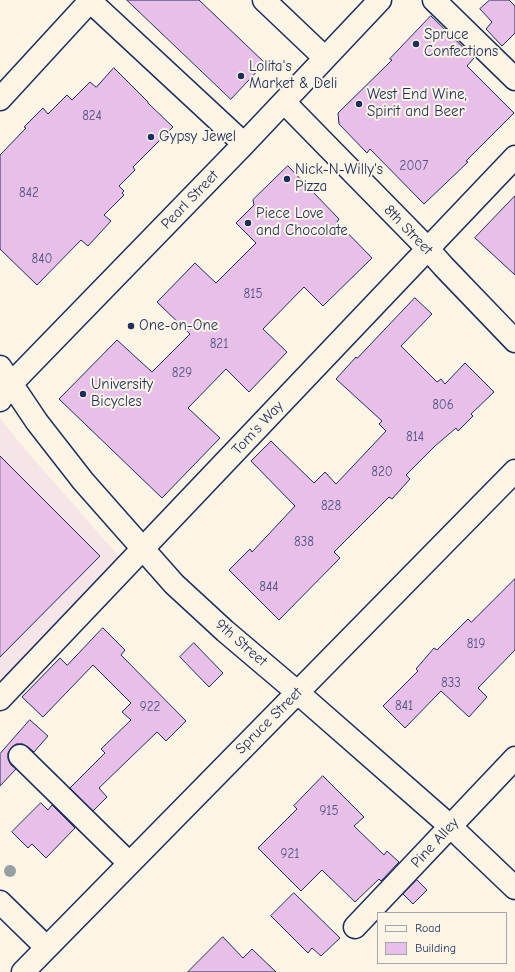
<!DOCTYPE html>
<html>
<head>
<meta charset="utf-8">
<style>
	body { margin:0 }
	#map { position:relative; width:515px; height:972px; overflow:hidden; background:#fcf5e5; font-family:"Comic Neue",sans-serif }
	canvas { display:block }
	.legend { position:absolute; left:377px; top:912px; width:130px; height:52px; box-sizing:border-box; background:#fcf5e5; border:1px solid #a2a6af; margin:0; padding:5px 7px; list-style:none; font-size:12px; color:#1b2f5e }
	.legend li { display:flex; align-items:center; gap:8px; height:20px }
	.legend b { width:20px; border:1px solid #a2a6af }
</style>
</head>
<body>
<div id="map">
<canvas width="515" height="972"></canvas>
<ul class="legend">
<li><b style="height:5px;background:#fcf5e5"></b>Road</li>
<li><b style="height:11px;background:#e7bfe8"></b>Building</li>
</ul>
</div>
<script>
const ctx = document.querySelector('canvas').getContext('2d');
ctx.lineJoin = 'round';
function paint(path, color) { ctx.fillStyle = color; ctx.fill(path, 'evenodd'); }
function stroke(path, color, width, dash) { ctx.strokeStyle = color; ctx.lineWidth = width; ctx.lineCap = dash ? 'butt' : 'round'; ctx.setLineDash(dash || []); ctx.stroke(path); }
function label(font, color, halo, rows, align = 'center') {
  ctx.font = font + ' "Comic Neue",sans-serif'; ctx.lineWidth = 4; ctx.setLineDash([]); ctx.textBaseline = 'middle'; ctx.strokeStyle = halo; ctx.fillStyle = color; for (const [text, x, y, turn = 0] of rows) {
    ctx.save(); ctx.translate(x, y); ctx.rotate((+turn || 0) * Math.PI / 180); ctx.textAlign = isNaN(turn) ? turn : align; if (halo) ctx.strokeText(text, 0, 0); ctx.fillText(text, 0, 0); ctx.restore();
  }
}
paint(new Path2D(`
	M0,418L18,441L122,560L0,688Z`), '#f6e5e6');
const building = new Path2D(`
	M127,0H199L265,63L231,99Z
	M490,0H509L515,6V33L502,46L486,29L492,22L480,9Z
	M431,16L474,58L467,66L514,113L466,161L468,162L424,204L370,149L367,153L339,124L338,113L392,60L390,59Z
	M114,68L148,102V103L173,127L133,167L135,170L119,186L124,191L122,193L124,195L104,215L111,221L88,246L81,240L37,285L0,249V155L26,128L24,127L43,108L48,114L67,95L72,100L90,82L96,87Z
	M288,166L339,219L337,222L372,258L323,306L304,287L263,329L287,352L249,392L226,369L188,408L220,438L162,498L59,399L117,340L152,372L190,334L157,302L195,263L216,283L256,243L236,223L254,205L253,200Z
	M515,196V275L475,238Z
	M415,298L432,314L401,346L437,382L441,379L445,384L465,363L494,392L471,414L473,416L458,431L456,428L435,446L406,475L410,479L392,499L389,497L334,552L340,558L279,620L229,570L250,549L252,552L295,506L251,461L271,441L314,483L325,472L336,484L386,431L379,424L382,421L336,379L356,357L357,358Z
	M0,456L100,556L0,657Z
	M515,579V650L478,688L487,697L469,717L441,691L405,728L383,706L418,671L416,669L434,648L437,650L468,619L471,622Z
	M103,628L125,650L121,655L186,721L166,741L157,732L99,788L107,797L93,811L70,788L105,753L101,749L131,720L122,712L131,703L93,665L43,717L22,697L60,658L67,665Z
	M194,643L223,673L209,687L180,657Z
	M30,720L48,736L34,752L28,747L23,744H16L11,748L8,753V759L11,765L16,769L0,786V754Z
	M323,776L364,817L354,826L384,855L387,851L399,862L381,881L379,879L355,902L322,870L301,891L258,848L297,809L294,806Z
	M41,803L48,810L52,805L75,828L46,858L32,844L28,848L12,832Z
	M417,880L427,890L413,904L403,894Z
	M294,893L340,938L321,956L312,948L308,953L271,916Z
	M223,937L243,958L252,949L276,972H188Z`);
paint(building, '#e7bfe8');
stroke(building, '#1b2f5e', 1);
const minor = new Path2D(`
	M264,0L325,58
	M434,0L515,79
	M90,1L244,144
	M0,99L91,0
	M284,102L428,249L444,267L515,341
	M0,367L37,422L83,481L174,584L225,631L297,692L450,826L515,888
	M0,400L11,384L43,351L244,144L380,0
	M0,699L515,157
	M20,756L129,863
	M0,902L46,947
	M355,927L515,758
	M23,972L515,471`);
stroke(minor, '#1b2f5e', 25);
stroke(minor, '#fcf5e5', 22);
ctx.fillStyle = '#94a0a4';
for (const [x, y] of [
	[10,871]
]) { ctx.beginPath(); ctx.arc(x, y, 6, 0, 2 * Math.PI); ctx.fill(); }
for (const [x, y, r, color] of [
	[416,44,4,"#1b2f5e"],
	[241,76,4,"#1b2f5e"],
	[359,104,4,"#1b2f5e"],
	[151,137,4,"#1b2f5e"],
	[287,179,4,"#1b2f5e"],
	[248,223,4,"#1b2f5e"],
	[131,326,4,"#1b2f5e"],
	[83,394,4,"#1b2f5e"]
]) { const dot = new Path2D(); dot.arc(x, y, r, 0, 2 * Math.PI); ctx.fillStyle = color; ctx.fill(dot); stroke(dot, '#fcf5e5', 1.5); }
label('13px', '#4e5380', null, [
	["824",92,116],
	["2007",414,166],
	["842",29,193],
	["840",42,259],
	["815",253,294],
	["821",219,344],
	["829",182,373],
	["806",443,405],
	["814",415,437],
	["820",382,472],
	["828",331,506],
	["838",304,542],
	["844",269,587],
	["819",476,644],
	["833",451,683],
	["841",404,706],
	["922",150,707],
	["915",329,811],
	["921",290,854]
]);
label('15px', '#1b2f5e', '#fcf5e5', [
	["Spruce",424,35],
	["Confections",424,52],
	["Lolita's",249,67],
	["Market & Deli",249,84],
	["West End Wine,",367,95],
	["Spirit and Beer",367,112],
	["Gypsy Jewel",159,137],
	["Nick-N-Willy's",295,170],
	["Pizza",295,187],
	["Piece Love",256,214],
	["and Chocolate",256,231],
	["One-on-One",139,326],
	["University",91,385],
	["Bicycles",91,402]
], 'left');
label('15px', '#1b2f5e', '#fcf5e5', [
	["Pearl Street",190,200,-46],
	["8th Street",408,230,46],
	["Tom's Way",258,428,-47],
	["9th Street",241,643,41],
	["Spruce Street",269,721,-45],
	["Pine Alley",435,843,-47]
]);
</script>
</body>
</html>
